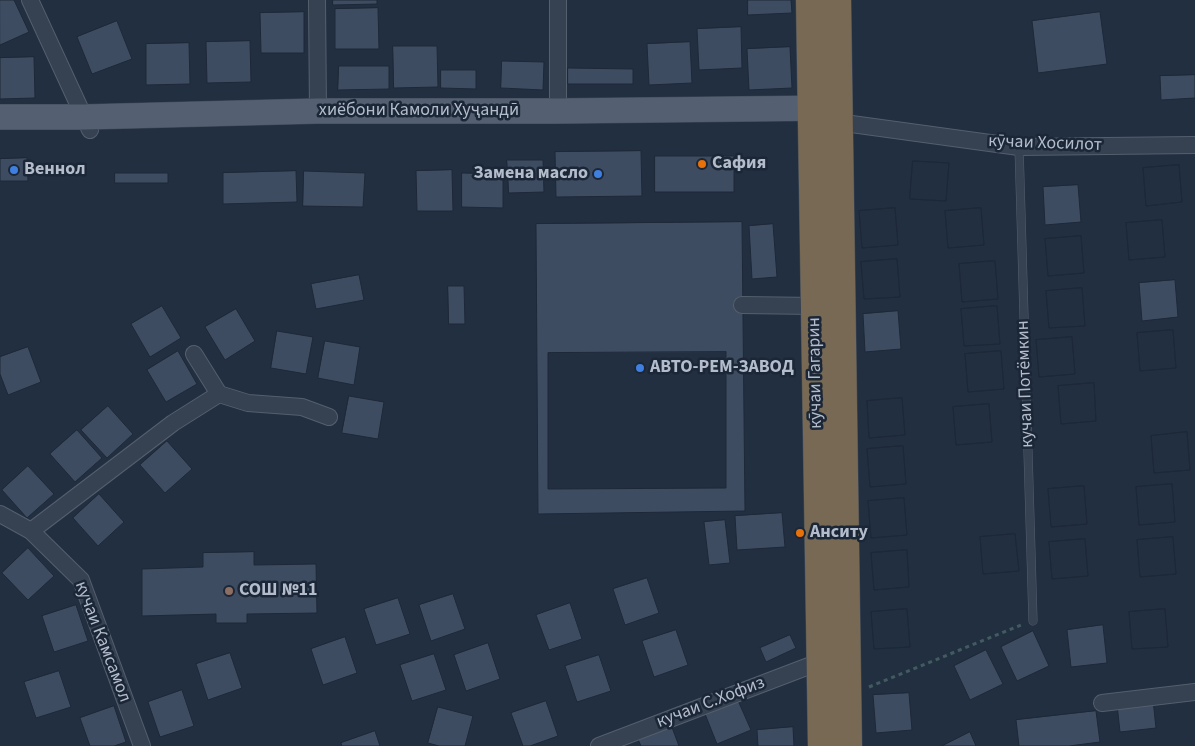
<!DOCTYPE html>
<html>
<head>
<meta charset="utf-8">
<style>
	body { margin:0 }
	canvas { display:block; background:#222f41 }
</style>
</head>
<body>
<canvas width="1195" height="746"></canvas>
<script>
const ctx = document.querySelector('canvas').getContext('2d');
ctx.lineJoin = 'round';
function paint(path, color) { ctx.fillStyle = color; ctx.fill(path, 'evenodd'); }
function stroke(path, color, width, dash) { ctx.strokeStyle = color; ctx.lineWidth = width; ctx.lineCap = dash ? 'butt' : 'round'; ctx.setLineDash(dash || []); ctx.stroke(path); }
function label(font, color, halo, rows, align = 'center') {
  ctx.font = font + ' "Source Sans 3",sans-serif'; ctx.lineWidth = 5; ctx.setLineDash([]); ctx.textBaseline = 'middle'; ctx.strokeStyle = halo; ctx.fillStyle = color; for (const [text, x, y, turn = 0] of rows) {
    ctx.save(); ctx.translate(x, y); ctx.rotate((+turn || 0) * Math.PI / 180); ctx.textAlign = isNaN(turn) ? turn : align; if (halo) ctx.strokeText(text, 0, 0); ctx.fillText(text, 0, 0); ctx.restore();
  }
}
const building = new Path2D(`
	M0,0H14L29,32L0,45Z
	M333,0H377V4L333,5Z
	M748,0H791L792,13L748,15Z
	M378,8L379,49H335V9Z
	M304,12V53H261L260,13Z
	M1100,12L1107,64L1038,73L1032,21Z
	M117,21L132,59L92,74L77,37Z
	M741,27L742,68L699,70L697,29Z
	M250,41L251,82L207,83L206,42Z
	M690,42L692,83L649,85L647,44Z
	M189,43L190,84L146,85V44Z
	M393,46H437L438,87L394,88Z
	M790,47L792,88L749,90L747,49Z
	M34,57L35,98L0,99V58Z
	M502,61L544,62L543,90L501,88Z
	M339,66H389V89L338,90Z
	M568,68L633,69V84H568Z
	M441,70H476V89L441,88Z
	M1195,75V98L1161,100L1160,76Z
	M641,151L642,196L556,197L555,152Z
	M655,156H734V192H655Z
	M27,158L28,181H0V159Z
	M507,160H543L544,192L509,193Z
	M913,161L949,163L946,201L910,199Z
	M913,161L949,163L946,201L910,199Z
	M1179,165L1182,202L1146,206L1143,168Z
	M1179,165L1182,202L1146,206L1143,168Z
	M452,170L453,211H417L416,171Z
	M296,171L297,202L223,204V173Z
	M304,171L365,173L363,207L303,206Z
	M115,173H168V183H115Z
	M462,173L503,174V208L462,207Z
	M1078,185L1081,222L1045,225L1043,187Z
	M895,208L898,245L862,248L859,211Z
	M895,208L898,245L862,248L859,211Z
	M981,208L984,245L948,248L945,211Z
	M981,208L984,245L948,248L945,211Z
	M1162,220L1165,257L1129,260L1126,223Z
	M1162,220L1165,257L1129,260L1126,223Z
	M742,222L745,511L538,514L536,224Z
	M773,224L777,277L752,279L749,226Z
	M1081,236L1084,273L1048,276L1045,239Z
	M1081,236L1084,273L1048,276L1045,239Z
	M897,259L900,297L864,299L861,262Z
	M897,259L900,297L864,299L861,262Z
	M995,261L998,299L962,302L959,264Z
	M995,261L998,299L962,302L959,264Z
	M359,275L364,300L316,309L311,284Z
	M1175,280L1178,317L1142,321L1139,283Z
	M448,286H464L465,324H449Z
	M1082,288L1085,326L1049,328L1046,291Z
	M1082,288L1085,326L1049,328L1046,291Z
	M162,306L181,338L150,357L131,324Z
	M997,306L1000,344L964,346L961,309Z
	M997,306L1000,344L964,346L961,309Z
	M236,309L255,341L225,360L205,327Z
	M898,311L901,349L865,352L863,314Z
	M1173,330L1176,368L1140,371L1137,333Z
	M1173,330L1176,368L1140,371L1137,333Z
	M277,331L313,337L306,374L271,368Z
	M1072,337L1075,374L1039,377L1036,340Z
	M1072,337L1075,374L1039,377L1036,340Z
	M325,341L360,347L354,385L318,378Z
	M28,347L41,382L8,395L0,374V357Z
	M178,351L197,384L166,402L147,370Z
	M1001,351L1004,389L968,392L965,354Z
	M1001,351L1004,389L968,392L965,354Z
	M726,352V488L548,489V353Z
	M1094,383L1096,421L1061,424L1058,386Z
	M1094,383L1096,421L1061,424L1058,386Z
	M349,396L384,402L378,439L342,433Z
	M902,398L905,435L869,438L867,401Z
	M902,398L905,435L869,438L867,401Z
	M989,404L992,442L956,445L953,407Z
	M989,404L992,442L956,445L953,407Z
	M108,406L133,434L107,458L81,430Z
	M77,430L102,458L75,482L50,454Z
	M1187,432L1190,470L1154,473L1151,436Z
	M1187,432L1190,470L1154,473L1151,436Z
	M167,441L192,469L165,493L140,465Z
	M903,446L906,484L870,487L867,449Z
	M903,446L906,484L870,487L867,449Z
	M28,466L54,494L27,518L2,490Z
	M1172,484L1175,522L1139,525L1136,487Z
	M1172,484L1175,522L1139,525L1136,487Z
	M1084,486L1087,524L1051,527L1048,489Z
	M1084,486L1087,524L1051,527L1048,489Z
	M99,494L124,522L98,546L73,518Z
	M904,498L907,535L871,538L868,501Z
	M904,498L907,535L871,538L868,501Z
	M782,513L785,547L737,550L735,516Z
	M725,520L730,563L709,565L704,522Z
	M1015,534L1019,571L983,574L980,537Z
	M1015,534L1019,571L983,574L980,537Z
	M1173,537L1176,574L1140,577L1137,540Z
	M1173,537L1176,574L1140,577L1137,540Z
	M1085,539L1088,576L1052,579L1049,542Z
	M1085,539L1088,576L1052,579L1049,542Z
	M28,548L54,576L28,600L2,573Z
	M907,550L909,587L874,590L871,553Z
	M907,550L909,587L874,590L871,553Z
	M254,552V565L316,564L317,613L247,614V623H216V614L142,616V569L203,567V553Z
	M647,578L659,613L625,625L613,589Z
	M453,594L465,629L431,641L419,605Z
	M398,598L410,634L376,645L364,609Z
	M570,603L582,639L549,650L536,615Z
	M76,605L88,641L54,652L42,616Z
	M907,609L910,647L874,649L871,612Z
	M907,609L910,647L874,649L871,612Z
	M1165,609L1168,647L1132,649L1129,612Z
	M1165,609L1168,647L1132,649L1129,612Z
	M1103,625L1107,663L1071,667L1067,630Z
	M676,630L688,665L654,677L642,641Z
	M1033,631L1049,666L1017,681L1001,647Z
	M790,635L796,648L766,662L760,648Z
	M345,637L357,673L323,685L311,649Z
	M488,643L500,679L466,691L454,655Z
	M986,650L1003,684L970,700L954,666Z
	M230,653L242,688L208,700L196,664Z
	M434,654L446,690L412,701L400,665Z
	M599,655L611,691L577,702L565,666Z
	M59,671L71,707L36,718L24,682Z
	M182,690L194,726L160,737L148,702Z
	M1152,690L1156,728L1120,732L1116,695Z
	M909,693L912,730L876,733L873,695Z
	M736,696L751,730L717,744L703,709Z
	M546,701L558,736L530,746H523L511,713Z
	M114,706L126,742L114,746H90L80,718Z
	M438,707L473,716L465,746H439L428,743Z
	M1096,711L1100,742L1069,746H1019L1016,720Z
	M670,722L679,746H641L636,735Z
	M793,727L794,746H758L757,730Z
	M375,731L380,746H342L341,743Z
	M970,732L976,746H942Z`);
paint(building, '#3e4c61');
stroke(building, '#1d2838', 1);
const lane = new Path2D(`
	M1019,147L1033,621`);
const street = new Path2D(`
	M30,0L90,130
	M317,0L318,111
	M558,111V0
	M837,122L1019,147L1195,145
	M742,305L815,306
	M219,394L248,403L302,407L329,417
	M0,514L31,531L81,580L142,746
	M31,531L173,423L219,394L194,354
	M1102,703L1195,692
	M599,746L822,661`);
const primary = new Path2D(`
	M0,117H84L318,111H558L832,108`);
const highway = new Path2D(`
	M810,0L822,746
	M837,0L848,746`);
stroke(lane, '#545f6e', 9);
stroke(street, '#545f6e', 18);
stroke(primary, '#404a5a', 26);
stroke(highway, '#414c5b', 29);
stroke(new Path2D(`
	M869,687L1021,625`), '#425b5f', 3, [4, 4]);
stroke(lane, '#364151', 8);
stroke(street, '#364151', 16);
stroke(primary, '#546071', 25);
stroke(highway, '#776953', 28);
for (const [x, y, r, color] of [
	[702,164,5,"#e8710a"],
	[14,170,5,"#3f7fe0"],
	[598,174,5,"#3f7fe0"],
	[640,368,5,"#3f7fe0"],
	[800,533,5,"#e8710a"],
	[229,591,5,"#8d6e63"]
]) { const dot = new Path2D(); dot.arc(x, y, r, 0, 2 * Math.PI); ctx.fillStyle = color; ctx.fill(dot); stroke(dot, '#1b2636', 2); }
label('18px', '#b3bccb', '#1b2636', [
	["хиёбони Камоли Хуҷандӣ",419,111],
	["кӯчаи Хосилот",1045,144,2],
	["кӯчаи Гагарин",816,373,-91],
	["кучаи Потёмкин",1026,384,-92],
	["кучаи Камсамол",102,642,69],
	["кучаи С.Хофиз",711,703,-21]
]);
label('bold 18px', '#b3bccb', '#1b2636', [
	["Сафия",712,164],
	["Веннол",24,170],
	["Замена масло",588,174,"right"],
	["АВТО-РЕМ-ЗАВОД",650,368],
	["Анситу",810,533],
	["СОШ №11",239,591]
], 'left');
</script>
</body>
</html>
